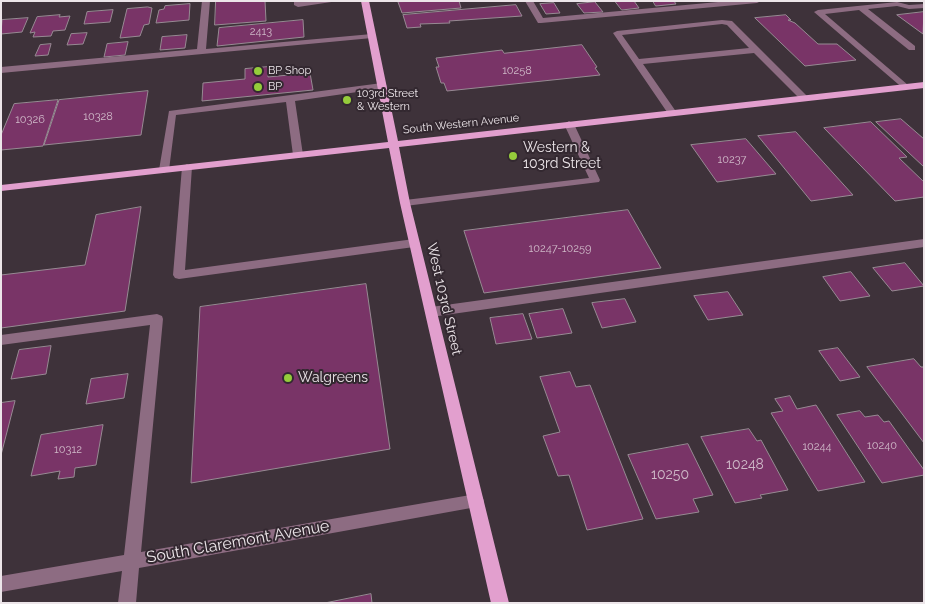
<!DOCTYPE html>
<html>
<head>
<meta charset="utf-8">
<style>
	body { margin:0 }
	#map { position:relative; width:925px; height:604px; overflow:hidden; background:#3e323a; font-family:Raleway,sans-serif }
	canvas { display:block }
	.frame { position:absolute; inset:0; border:2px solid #ece5e9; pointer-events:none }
</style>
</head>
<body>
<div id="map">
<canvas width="925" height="604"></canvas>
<div class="frame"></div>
</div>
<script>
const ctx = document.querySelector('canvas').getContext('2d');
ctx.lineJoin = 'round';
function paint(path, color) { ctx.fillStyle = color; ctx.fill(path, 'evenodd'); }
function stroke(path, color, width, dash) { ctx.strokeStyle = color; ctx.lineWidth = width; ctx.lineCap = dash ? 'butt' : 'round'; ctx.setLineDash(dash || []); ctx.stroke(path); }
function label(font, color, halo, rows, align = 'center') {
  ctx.font = font + ' Raleway,sans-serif'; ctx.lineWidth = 4; ctx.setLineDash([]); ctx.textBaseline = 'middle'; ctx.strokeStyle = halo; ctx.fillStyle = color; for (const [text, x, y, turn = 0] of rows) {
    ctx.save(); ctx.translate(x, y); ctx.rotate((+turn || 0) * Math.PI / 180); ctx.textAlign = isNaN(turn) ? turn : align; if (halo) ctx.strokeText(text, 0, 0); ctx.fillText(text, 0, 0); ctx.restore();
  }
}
const building = new Path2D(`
	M216,1H265L266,21L215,25Z
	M459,1L461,8L402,13L398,2Z
	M615,1H634L639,8L622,10Z
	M653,1H674L676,4L656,6Z
	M595,2L603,12L584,13L577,4Z
	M554,3L560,13L546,14L540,4Z
	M190,4L189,20L156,23L159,10L164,9L165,6Z
	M516,5L522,16L449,21L450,23L420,24L421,27L407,28L403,15Z
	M148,7L152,8L149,24L144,25L140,36L120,38L127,9Z
	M113,10L110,22L84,24L87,12Z
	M924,12L923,34L897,15Z
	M60,15L59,17L70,16L65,30L53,31L51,36L33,37L35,32L30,33L37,17Z
	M786,15L791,20H788L795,23L818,44H837L856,60L805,66L755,18Z
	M28,18L22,32L1,34L2,20Z
	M303,20L304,37L217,46L219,28Z
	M87,33L83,44L67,45L71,34Z
	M187,35L185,48L160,50L162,37Z
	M128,42L125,55L104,57L107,44Z
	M51,44L48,55L35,56L40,45Z
	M582,45L597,67L595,68L600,75L447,91L444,83H441L436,67H439L436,58L502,50L504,53Z
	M268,67V77L310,73L313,90L202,101L203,83L245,79V69Z
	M148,91L141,135L44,145L59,100Z
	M58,100L43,146L1,150V135L14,104Z
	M901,119L924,139V167L876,122Z
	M871,122L907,157L899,158L924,182V197L895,201L824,128Z
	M796,132L853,195L811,201L758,136Z
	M746,139L776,174L717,182L691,145Z
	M141,207L125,311L1,328V275L85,265L96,215Z
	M628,210L661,268L484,293L464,231Z
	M905,263L924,286L892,291L873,268Z
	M851,272L870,296L840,301L823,277Z
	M366,284L390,449L191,483L200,307Z
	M728,292L743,315L708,320L694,296Z
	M625,299L636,322L602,328L592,303Z
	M563,309L572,333L537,338L529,314Z
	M523,314L532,339L496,344L490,318Z
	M51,346L46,374L11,379L19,350Z
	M838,348L860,377L840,381L819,351Z
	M914,359L921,367H924V443L867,367Z
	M570,372L576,387L590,385L643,519L587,530L569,475L558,476L543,436L560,432L540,377Z
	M128,374L124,398L86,404L91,379Z
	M790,396L797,409L816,405L865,482L818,491L771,413L783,411L775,399Z
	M15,401L1,455V403Z
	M860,411L865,417L878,415L884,422L889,421L924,470V475L882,483L837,415Z
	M103,425L96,465L75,468L74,477L58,479L60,471L31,476L41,435Z
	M749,429L757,441L761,440L788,490L760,495L762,498L735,503L701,437Z
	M688,444L713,495L693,499L699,512L656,519L628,455Z
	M371,594L372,603H325Z`);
paint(building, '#793467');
stroke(building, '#978a93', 1);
paint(new Path2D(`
	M202,1H210L206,49L372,34L376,36L372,38L1,73V67L197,49Z
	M294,1H338L298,7L294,5Z
	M525,1H533L543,18L729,1H761L757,3L541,23H538Z
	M897,2L909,5L924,4V8L909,9L897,6L868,9L915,46V50H909L859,10L825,14L908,85L910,87L905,90L814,12L818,10Z
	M722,20L732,21L807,96V100H801L754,53L643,64L677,113L675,115H669L613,33L617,31ZM722,24L727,25L749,48L639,59L622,35Z
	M382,83L387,86L385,88L295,101L303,155L298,158L293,155L286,102L176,115L169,170L164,173L159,170L169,111Z
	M569,121L574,124L600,180L599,182L405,206L400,203L405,200L589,178L564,124Z
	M187,164L192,167L185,270L414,239L420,243L414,247L179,279L175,278L173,275L182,167Z
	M924,239V247L431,317L427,315L425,312L427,309L431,307Z
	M157,314L162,316L163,319L141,552L476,494L482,496L484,501L482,506L139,568L136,603H118L122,571L1,592V576L124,555L150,325L1,345V335Z`), '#8d6c82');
paint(new Path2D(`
	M361,1H369L398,141L924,82V88L399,147L410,203L509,603H491L400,203L389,148L1,191V185L388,142Z`), '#e29fce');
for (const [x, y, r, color] of [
	[258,71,5,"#95cc3b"],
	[258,87,5,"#95cc3b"],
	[347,100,5,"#95cc3b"],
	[513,156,5,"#95cc3b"],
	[288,378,5,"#95cc3b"]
]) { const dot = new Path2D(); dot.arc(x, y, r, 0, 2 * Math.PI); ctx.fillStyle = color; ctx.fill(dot); stroke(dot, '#332830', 2); }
label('11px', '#cfb9c8', null, [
	["2413",261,32],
	["10258",517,71],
	["10328",98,117],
	["10326",30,120],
	["10237",732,160],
	["10247-10259",560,249],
	["10240",882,446],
	["10244",817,447],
	["10312",68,450]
]);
label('11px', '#ece5e9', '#332830', [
	["BP Shop",268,71],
	["BP",268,87],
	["103rd Street",357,94],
	["& Western",357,107]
], 'left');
label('11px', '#ece5e9', '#332830', [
	["South Western Avenue",461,124,-6]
]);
label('14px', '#ece5e9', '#332830', [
	["Western &",523,148],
	["103rd Street",523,164],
	["Walgreens",298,378]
], 'left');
label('14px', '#ece5e9', '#332830', [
	["West 103rd Street",444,299,77]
]);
label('14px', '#cfb9c8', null, [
	["10248",745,465],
	["10250",670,475]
]);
label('16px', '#ece5e9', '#332830', [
	["South Claremont Avenue",238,542,-10]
]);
</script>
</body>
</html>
